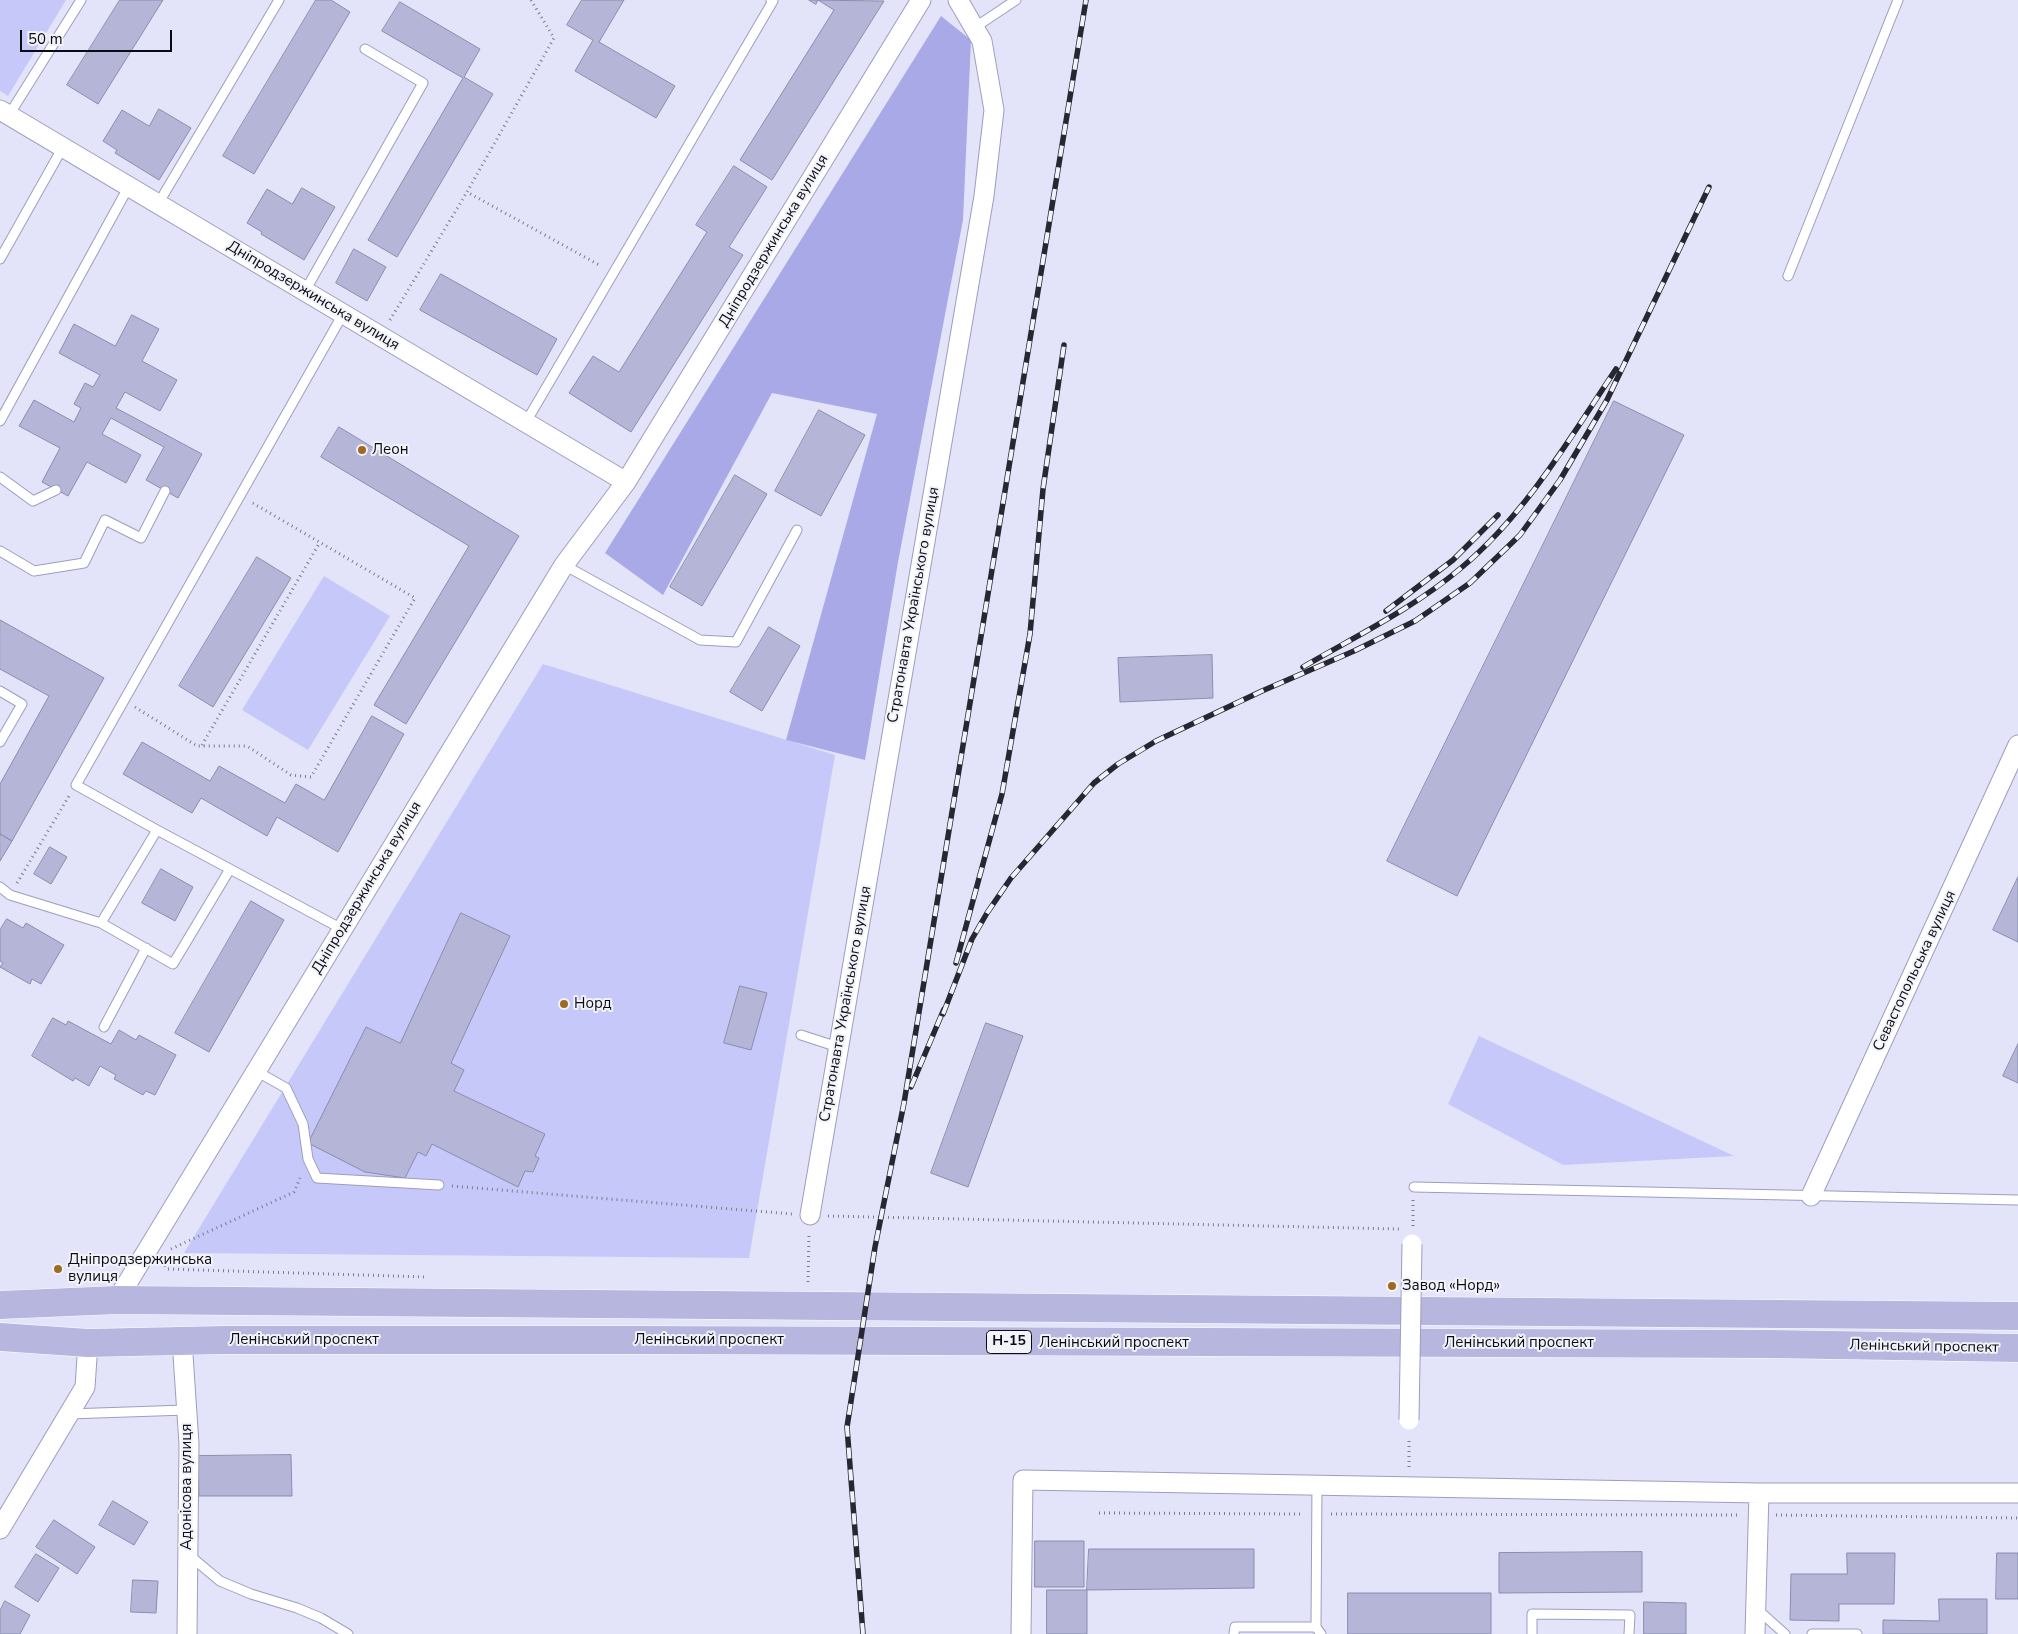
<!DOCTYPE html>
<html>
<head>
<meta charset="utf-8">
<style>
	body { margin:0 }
	#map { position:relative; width:2018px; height:1634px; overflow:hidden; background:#e3e4f9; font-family:"Nunito Sans",sans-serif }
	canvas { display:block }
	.scale { position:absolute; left:20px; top:30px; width:152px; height:22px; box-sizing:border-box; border:2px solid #0b0b16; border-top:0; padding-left:6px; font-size:15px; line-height:18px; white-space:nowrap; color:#0b0b16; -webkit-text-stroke:4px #f2f2f9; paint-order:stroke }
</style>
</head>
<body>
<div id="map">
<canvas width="2018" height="1634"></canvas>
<div class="scale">50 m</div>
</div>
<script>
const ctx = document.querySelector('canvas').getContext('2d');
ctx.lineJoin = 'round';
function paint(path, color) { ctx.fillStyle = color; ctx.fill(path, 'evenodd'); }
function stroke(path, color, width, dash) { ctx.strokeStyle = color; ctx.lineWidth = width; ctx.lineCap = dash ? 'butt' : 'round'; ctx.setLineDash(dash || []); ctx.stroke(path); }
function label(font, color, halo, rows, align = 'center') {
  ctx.font = font + ' "Nunito Sans",sans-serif'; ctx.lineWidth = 4; ctx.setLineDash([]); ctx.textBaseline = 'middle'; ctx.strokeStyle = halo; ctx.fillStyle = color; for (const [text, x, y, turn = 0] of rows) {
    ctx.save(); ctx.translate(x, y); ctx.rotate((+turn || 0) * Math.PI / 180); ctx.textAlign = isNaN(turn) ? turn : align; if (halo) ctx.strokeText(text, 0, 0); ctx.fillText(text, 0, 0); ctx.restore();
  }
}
paint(new Path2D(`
	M0,0H66L8,96L0,91Z
	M324,576L390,616L308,750L242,710Z
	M543,664L835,755L749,1258L184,1253Z
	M1479,1036L1734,1156L1563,1165L1448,1104Z`), '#c6c8fa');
paint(new Path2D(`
	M941,16L971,40L963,220L898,562L865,760L786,740L877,414L772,393L663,595L605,553Z`), '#a8a9e6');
const building = new Path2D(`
	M120,0H163L98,104L67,85Z
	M316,0H331L350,12L254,174L223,156Z
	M582,0H624L599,42L675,86L656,118L575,71L593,40L567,25Z
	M809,0L884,1L772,180L740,160L834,10L818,0L816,4Z
	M400,2L480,49L464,77L493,94L397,257L368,240L463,78L382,31Z
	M159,109L191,128L159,180L115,153L117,150L103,141L122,110L149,126Z
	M734,166L767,187L729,247L743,255L631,432L569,393L593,356L619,372L707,232L696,225Z
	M302,188L335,207L304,260L261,234L262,232L247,223L267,189L292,204Z
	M354,249L386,267L367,301L336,283Z
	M441,274L557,339L537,375L420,310Z
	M132,315L159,329L142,361L177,380L160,411L125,392L116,408L202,454L178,498L146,480L164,447L111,418L102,434L141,455L126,483L87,462L68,496L42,482L60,448L19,426L34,400L74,422L81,408L74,404L85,383L93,387L100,375L59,353L74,324L115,346Z
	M1614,401L1684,435L1457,896L1387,861Z
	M819,410L865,435L821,516L775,491Z
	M339,427L519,536L406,724L374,705L469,546L321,457Z
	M735,475L767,494L702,606L670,587Z
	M257,557L291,578L213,707L179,686Z
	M0,620L104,678L12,841L0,834V784L49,696L0,669Z
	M769,627L800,646L762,711L730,692Z
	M1212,655L1213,698L1120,702L1118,658Z
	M372,716L404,734L338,852L277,817L267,836L201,798L192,813L123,774L142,742L210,781L219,766L285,803L296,784L324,800Z
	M0,834L12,841L0,861Z
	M50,847L67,857L51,884L34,874Z
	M161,869L193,887L175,921L142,903Z
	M2018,877V942L1993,930Z
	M251,901L284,920L209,1052L175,1033Z
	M461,913L510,936L451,1063L464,1070L454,1091L545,1134L535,1156L539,1158L533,1172L525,1171L518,1187L432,1144L426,1156L418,1152L405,1178L365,1172L308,1143L366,1027L400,1043Z
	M7,919L23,928L26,923L64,945L41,984L32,979L30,984L0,967L3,963L0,961V930Z
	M740,986L767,993L751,1050L724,1043Z
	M53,1018L66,1025L68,1021L111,1044L119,1030L136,1040L139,1035L176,1055L155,1095L146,1091L143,1095L114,1079L116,1075L100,1066L89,1086L75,1078L73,1081L32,1056Z
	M986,1023L1023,1036L968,1187L931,1173Z
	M2018,1044V1083L2003,1076Z
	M291,1455L292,1496H199L198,1456Z
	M113,1501L148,1522L134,1545L99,1525Z
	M54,1520L95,1547L77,1574L36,1547Z
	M1035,1541H1084V1587H1035Z
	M1089,1549H1254V1588L1087,1590Z
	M1642,1552V1592L1499,1593V1553Z
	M1847,1553H1895L1894,1604H1839V1621L1790,1620L1791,1574H1847Z
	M1997,1553H2018V1599H1996Z
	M36,1554L59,1568L38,1602L15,1587Z
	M133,1580L158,1581L156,1613L131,1612Z
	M1047,1590H1087V1634H1047Z
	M1348,1593H1491V1634H1348Z
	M1939,1599H1987V1634H1883V1620L1939,1621Z
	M5,1601L30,1615L20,1634H0V1611Z
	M1644,1602L1686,1603V1634H1644Z`);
paint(building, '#b4b5d7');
stroke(building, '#8b8dad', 1);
const lane = new Path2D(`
	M974,28L1016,0
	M9,115L81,0
	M158,204L279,0
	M0,259L63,147
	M1788,276L1898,0
	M305,291L423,83L365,49
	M0,421L129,186
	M526,422L773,1L771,0
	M0,477L33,501L56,490
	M0,551L34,571L84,563L105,520L141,538L165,491
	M564,565L700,640L736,642L797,530
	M0,691L22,704L0,742
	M157,830L76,785L343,314
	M0,887L10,895L101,923L157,830L342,929
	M101,923L173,964L230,869
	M104,1027L146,948
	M801,1035L838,1047
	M256,1071L286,1088L303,1124L308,1159L317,1178L439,1185
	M1414,1187L2018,1200
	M68,1414L186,1410
	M1317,1483L1316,1627L1321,1634
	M189,1555L220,1581L251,1594L297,1608L321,1618L348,1634
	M1757,1609L1785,1634
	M1234,1634L1235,1627H1316
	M1532,1634V1614L1630,1615L1629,1634
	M1812,1634H1857`);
const street = new Path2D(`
	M0,110L626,482
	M1811,1196L2018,745
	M810,1215L984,196L994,110L982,41L958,0
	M117,1300L564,565L626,482L921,0
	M182,1340L189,1444L187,1634
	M0,1529L85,1387L88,1343
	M1021,1634L1023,1480L1759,1493H2018
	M1755,1634L1759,1493`);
const primary = new Path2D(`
	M0,1305L117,1300L2018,1316
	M0,1337L88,1343L225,1340H638L1767,1344L2018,1348`);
stroke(lane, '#9c9ebf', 11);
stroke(street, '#9c9ebf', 21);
stroke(primary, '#fff', 29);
stroke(new Path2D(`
	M531,0L554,38L467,192L601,266
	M390,320L467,192
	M135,707L197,746H247L291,775L311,777L415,598L251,502
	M202,745L320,542
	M17,883L69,796
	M452,1186L792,1214
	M828,1216L1399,1229
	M1413,1226V1200
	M171,1249L294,1192L300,1178
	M163,1261L167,1269L427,1277
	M808,1282L809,1233
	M1409,1467V1438
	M1099,1513L1302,1514
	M1331,1514L1740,1515
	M1776,1515L2018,1518`), '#7b7c8c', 3, [1, 4]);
stroke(lane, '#fff', 9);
stroke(street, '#fff', 19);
stroke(primary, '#b6b6df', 28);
const rail = new Path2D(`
	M1386,611L1453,560L1498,515
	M1303,667C1356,636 1414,608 1461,568C1526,514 1570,438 1616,369
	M956,963L1002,794L1030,634L1043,489L1064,345
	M943,1014L972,939L987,913L1011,878L1094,783L1118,764L1156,741L1262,691L1354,651L1415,621L1470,583L1520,535L1560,480L1607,400L1709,187
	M911,1087L944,1009
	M863,1634L847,1427L875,1247L904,1103L1086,0`);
stroke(rail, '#272733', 5.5);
stroke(rail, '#f2f2f9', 4, [11]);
const streetBridge = new Path2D(`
	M1409,1420L1412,1244`);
stroke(streetBridge, '#9c9ebf', 21, []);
stroke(streetBridge, '#fff', 19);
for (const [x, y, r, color] of [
	[362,450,5,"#9d6b20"],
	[564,1004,5,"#9d6b20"],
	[58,1269,5,"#9d6b20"],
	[1392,1286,5,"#9d6b20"]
]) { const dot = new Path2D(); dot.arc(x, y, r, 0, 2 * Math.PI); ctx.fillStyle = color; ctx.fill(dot); stroke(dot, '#f2f2f9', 2); }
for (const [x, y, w] of [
	[1009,1342,45]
]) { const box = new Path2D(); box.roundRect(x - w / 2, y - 11.5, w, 23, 4); ctx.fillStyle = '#f2f2f9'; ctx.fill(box); stroke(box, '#0b0b16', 1); }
label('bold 14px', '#0b0b16', null, [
	["Н-15",1009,1342]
]);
label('15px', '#0b0b16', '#f2f2f9', [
	["Дніпродзержинська вулиця",774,241,-59],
	["Дніпродзержинська вулиця",313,296,31],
	["Стратонавта Українського вулиця",914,605,-80],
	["Дніпродзержинська вулиця",367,888,-59],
	["Севастопольська вулиця",1915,971,-65],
	["Стратонавта Українського вулиця",846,1004,-80],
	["Ленінський проспект",304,1340],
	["Ленінський проспект",709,1340],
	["Ленінський проспект",1114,1343],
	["Ленінський проспект",1519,1343],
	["Ленінський проспект",1924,1347,1],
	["Адонісова вулиця",187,1487,-90]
]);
label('15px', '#0b0b16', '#f2f2f9', [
	["Леон",372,450],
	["Норд",574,1004],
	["Дніпродзержинська",68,1260],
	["вулиця",68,1277],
	["Завод «Норд»",1402,1286]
], 'left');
</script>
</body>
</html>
